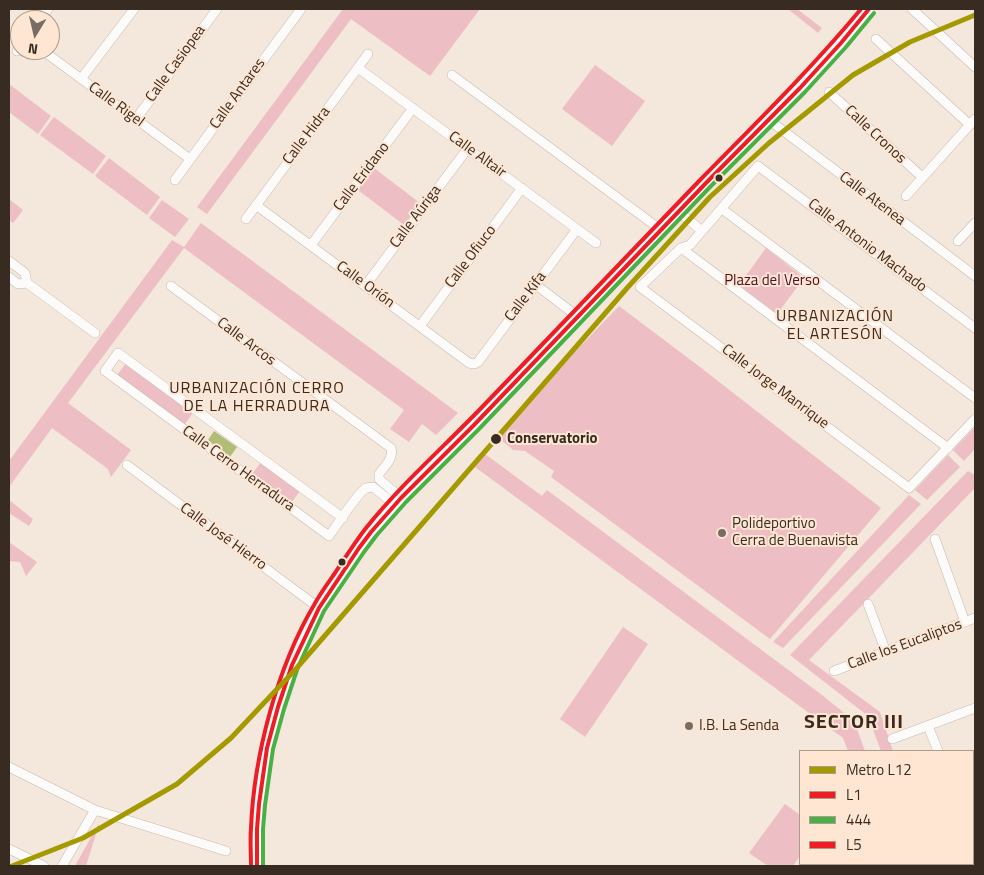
<!DOCTYPE html>
<html>
<head>
<meta charset="utf-8">
<style>
	body { margin:0 }
	#map { position:relative; width:984px; height:875px; overflow:hidden; background:#f4e7dc; font-family:"Titillium Web",sans-serif }
	canvas { display:block }
	.frame { position:absolute; inset:0; border:10px solid #372b22; pointer-events:none }
	.legend { position:absolute; left:799px; top:750px; width:175px; height:115px; box-sizing:border-box; background:#fee6d2; border:1px solid #ae9b8c; margin:0; padding:6px 9px; list-style:none; font-size:15px; color:#372b22 }
	.legend li { display:flex; align-items:center; gap:10px; height:25px }
	.legend b { width:25px; border:1px solid #ae9b8c }
	.north { position:absolute; left:10px; top:10px; width:50px; height:50px; box-sizing:border-box; background:#fee6d2; border:1px solid #ae9b8c; border-radius:50%; rotate:189deg; font-size:14px; font-weight:700; line-height:20px; text-align:center; color:#372b22 }
	.north::after { content:''; display:block; margin:auto; width:18px; height:22px; background:#796d63; clip-path:polygon(50% 0,100% 100%,50% 72%,0 100%) }
</style>
</head>
<body>
<div id="map">
<canvas width="984" height="875"></canvas>
<div class="frame"></div>
<ul class="legend">
<li><b style="height:6px;background:#a49a00"></b>Metro L12</li>
<li><b style="height:6px;background:#ee1c25"></b>L1</li>
<li><b style="height:6px;background:#49b045"></b>444</li>
<li><b style="height:6px;background:#ee1c25"></b>L5</li>
</ul>
<div class="north">N</div>
</div>
<script>
const ctx = document.querySelector('canvas').getContext('2d');
ctx.lineJoin = 'round';
function paint(path, color) { ctx.fillStyle = color; ctx.fill(path, 'evenodd'); }
function stroke(path, color, width, dash) { ctx.strokeStyle = color; ctx.lineWidth = width; ctx.lineCap = dash ? 'butt' : 'round'; ctx.setLineDash(dash || []); ctx.stroke(path); }
function label(font, color, halo, rows, align = 'center') {
  ctx.font = font + ' "Titillium Web",sans-serif'; ctx.lineWidth = 4; ctx.setLineDash([]); ctx.textBaseline = 'middle'; ctx.strokeStyle = halo; ctx.fillStyle = color; for (const [text, x, y, turn = 0] of rows) {
    ctx.save(); ctx.translate(x, y); ctx.rotate((+turn || 0) * Math.PI / 180); ctx.textAlign = isNaN(turn) ? turn : align; if (halo) ctx.strokeText(text, 0, 0); ctx.fillText(text, 0, 0); ctx.restore();
  }
}
paint(new Path2D(`
	M343,9H480L430,76L351,19L207,214L197,207Z
	M788,9H797L822,28L818,33Z
	M595,65L645,101L612,146L562,109Z
	M9,84L51,116L38,134L9,112Z
	M54,117L106,156L93,174L40,135Z
	M109,158L160,197L147,215L95,176Z
	M374,168L420,203L404,225L358,190Z
	M9,199L23,210L13,223L9,220Z
	M162,200L189,219L175,237L149,218Z
	M201,223L458,413L436,435L422,424L409,442L390,429L404,410L184,248L68,403L131,450L111,477L108,469L52,428L9,487V461L172,240L184,247Z
	M766,248L804,278L777,314L739,285Z
	M619,306L700,367L881,508L770,639L551,477L554,471L525,451L513,450L495,435Z
	M126,363L193,413L184,425L117,375Z
	M975,427V449L964,461L953,450Z
	M485,454L542,496L547,490L822,695L854,721L865,751H848L843,738L475,467Z
	M948,455L960,467L927,500L915,490Z
	M261,462L300,491L291,503L252,474Z
	M968,471L975,475V488L809,660L880,712L893,751H881L868,716L790,655Z
	M909,495L921,504L783,648L773,642Z
	M9,500L33,519L29,526L9,513Z
	M9,542L37,562L26,576L20,562L9,561Z
	M623,627L648,644L585,737L560,719Z
	M785,804L800,815V856L793,866H768L749,853Z
	M99,824L86,866H75L98,825Z`), '#eebec5');
paint(new Path2D(`
	M214,431L237,447L230,457L208,440Z`), '#b1bd76');
const minor = new Path2D(`
	M912,9L975,67
	M40,20L48,9
	M876,39L970,125
	M42,50L190,159
	M17,51L20,47
	M358,68L596,243
	M452,75L661,230
	M81,79L134,9
	M829,92L922,177
	M136,119L217,9
	M769,120L975,276
	M175,180L301,9
	M906,196L975,119
	M256,205L469,363L474,364L478,362L577,229
	M722,209L975,398
	M679,212L702,231
	M246,219L368,54
	M958,241L975,223
	M311,245L413,108
	M681,248L948,448
	M9,261L25,273L27,283
	M9,277L18,284L27,283L95,333
	M535,284L578,317
	M171,286L391,448C394,458 385,466 379,474V479L401,498
	M365,286L468,148
	M420,326L522,188
	M975,328L758,166L690,245L681,248L640,287L909,488L975,419
	M127,465L319,608
	M343,518L118,353L105,371L329,536C335,528 359,491 366,488C367,488 372,487 373,487L395,505
	M935,539L965,622
	M868,604L886,652
	M834,671L975,618
	M928,726L938,751
	M892,739L975,708
	M9,767L95,810L226,851
	M973,799L975,798
	M973,846L975,853
	M9,849L44,866
	M62,866L95,810`);
const tertiary = new Path2D(`
	M257,866V829L259,804L267,748L278,707L292,665L307,632L319,608L359,548L371,532L401,498L474,425L706,183L800,88L841,43L869,9`);
stroke(minor, '#c5bab1', 10);
stroke(tertiary, '#c5bab1', 12);
stroke(minor, '#fdfbfa', 9);
stroke(tertiary, '#fdfbfa', 11);
stroke(new Path2D(`
	M257,866V829L259,804L267,748L278,707L292,665L319,608L359,548L371,532L401,498L474,425L706,183L800,88L841,43L869,9`), '#ee1c25', 4);
stroke(new Path2D(`
	M263,866V829L265,805L273,749L284,709L298,667L324,611L364,552L376,536L406,502L479,429L710,187L805,92L846,47L874,13`), '#49b045', 4);
stroke(new Path2D(`
	M251,866C251,853 250,841 251,828C254,755 277,668 314,605C320,594 328,583 335,573C345,558 355,542 366,528C402,483 446,445 486,403C558,328 629,253 701,179C756,123 811,69 861,9`), '#ee1c25', 4);
stroke(new Path2D(`
	M12,866L83,838L177,784L231,738L295,670L628,287L710,197L769,143L853,75L910,42L975,15`), '#a49a00', 5);
for (const [x, y, r, color] of [
	[719,178,4.5,"#372b22"],
	[496,439,6,"#372b22"],
	[722,533,5,"#796d63"],
	[342,562,4.5,"#372b22"],
	[689,726,5,"#796d63"]
]) { const dot = new Path2D(); dot.arc(x, y, r, 0, 2 * Math.PI); ctx.fillStyle = color; ctx.fill(dot); stroke(dot, '#fee6d2', 2); }
label('15px', '#372b22', '#fee6d2', [
	["Calle Casiopea",176,64,-54],
	["Calle Antares",238,94,-54],
	["Calle Rigel",116,105,36],
	["Calle Cronos",875,135,43],
	["Calle Hidra",307,136,-53],
	["Calle Altair",477,155,36],
	["Calle Eridano",362,177,-53],
	["Calle Atenea",872,199,37],
	["Calle Aúriga",416,217,-53],
	["Calle Antonio Machado",867,246,37],
	["Calle Ofiuco",471,257,-53],
	["Calle Orión",365,285,36],
	["Calle Kifa",526,297,-53],
	["Calle Arcos",246,342,37],
	["Calle Jorge Manrique",775,387,37],
	["Calle Cerro Herradura",238,469,36],
	["Calle José Hierro",223,537,36],
	["Calle los Eucaliptos",905,645,-20]
]);
label('15px', '#4c0f27', '#fee6d2', [
	["Plaza del Verso",772,281]
]);
label('bold 15px', '#372b22', '#fee6d2', [
	["Conservatorio",507,439]
], 'left');
label('15px', '#372b22', '#fee6d2', [
	["Polideportivo",732,524],
	["Cerra de Buenavista",732,541],
	["I.B. La Senda",699,726]
], 'left');
ctx.letterSpacing = '1px';
label('16px', '#372b22', '#fee6d2', [
	["URBANIZACIÓN",835,317],
	["EL ARTESÓN",835,335],
	["URBANIZACIÓN CERRO",257,389],
	["DE LA HERRADURA",257,407]
]);
ctx.letterSpacing = '0px';
ctx.letterSpacing = '1px';
label('bold 20px', '#372b22', '#fee6d2', [
	["SECTOR III",854,723]
]);
ctx.letterSpacing = '0px';
</script>
</body>
</html>
